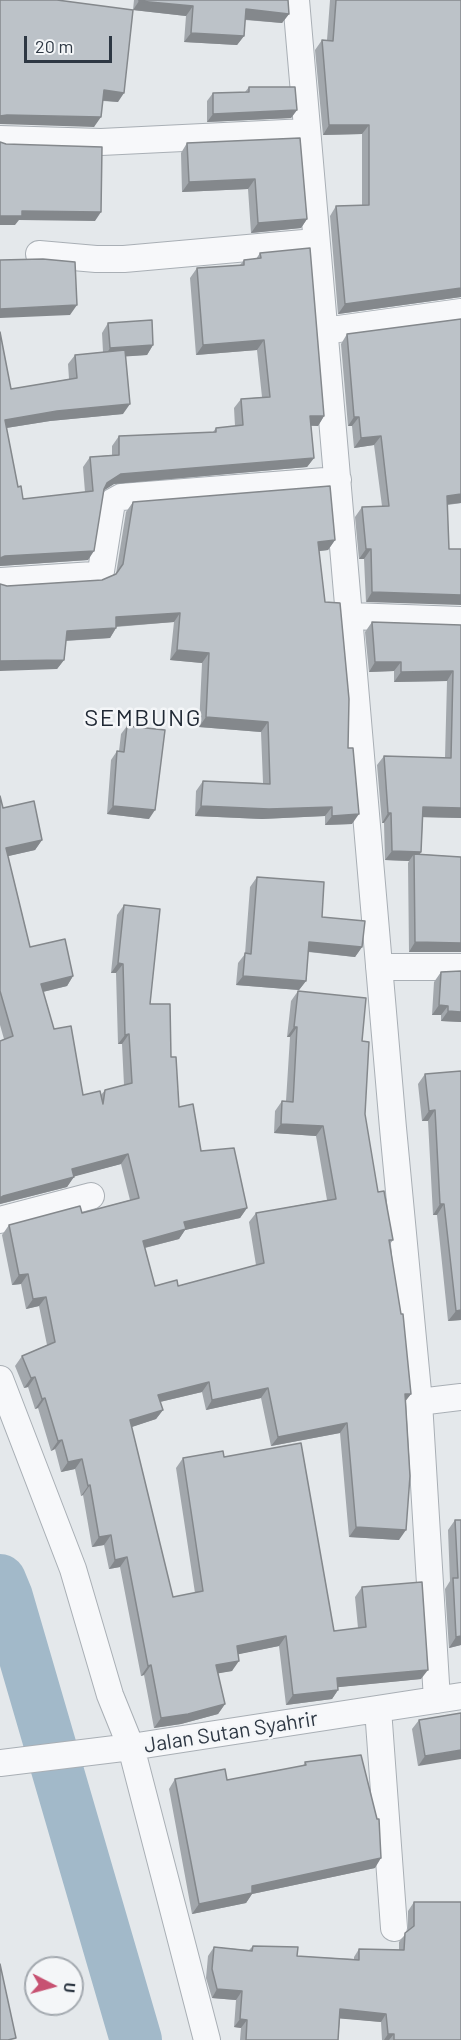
<!DOCTYPE html>
<html>
<head>
<meta charset="utf-8">
<style>
	body { margin:0 }
	#map { position:relative; width:461px; height:2040px; overflow:hidden; background:#e4e8eb; font-family:Barlow,sans-serif }
	canvas { display:block }
	.north { position:absolute; left:24px; top:1956px; width:60px; height:60px; box-sizing:border-box; background:#f4f6f8; border:2px solid #a4aab0; border-radius:50%; rotate:96deg; font-size:16px; font-weight:700; line-height:24px; text-align:center; color:#2d3743 }
	.north::after { content:''; display:block; margin:auto; width:21px; height:27px; background:#c75272; clip-path:polygon(50% 0,100% 100%,50% 72%,0 100%) }
	.scale { position:absolute; left:24px; top:36px; width:88px; height:27px; box-sizing:border-box; border:3px solid #2d3743; border-top:0; padding-left:8px; font-size:18px; line-height:21px; white-space:nowrap; color:#2d3743; -webkit-text-stroke:4px #f4f6f8; paint-order:stroke }
</style>
</head>
<body>
<div id="map">
<canvas width="461" height="2040"></canvas>
<div class="north">U</div>
<div class="scale">20 m</div>
</div>
<script>
const ctx = document.querySelector('canvas').getContext('2d');
ctx.lineJoin = 'round';
function stroke(path, color, width, dash) { ctx.strokeStyle = color; ctx.lineWidth = width; ctx.lineCap = dash ? 'butt' : 'round'; ctx.setLineDash(dash || []); ctx.stroke(path); }
function paint(path, color) { ctx.fillStyle = color; ctx.fill(path, 'evenodd'); }
function label(font, color, halo, rows, align = 'center') {
  ctx.font = font + ' Barlow,sans-serif'; ctx.lineWidth = 5; ctx.setLineDash([]); ctx.textBaseline = 'middle'; ctx.strokeStyle = halo; ctx.fillStyle = color; for (const [text, x, y, turn = 0] of rows) {
    ctx.save(); ctx.translate(x, y); ctx.rotate((+turn || 0) * Math.PI / 180); ctx.textAlign = isNaN(turn) ? turn : align; if (halo) ctx.strokeText(text, 0, 0); ctx.fillText(text, 0, 0); ctx.restore();
  }
}
stroke(new Path2D(`
	M0,1580L7,1597L136,2040`), '#a2b9c9', 52);
const street = new Path2D(`
	M296,0L393,1128L419,1402L437,1700
	M0,139L101,142L306,132
	M39,254L96,259H124L315,242
	M324,331L461,312
	M0,581L94,575L101,571L112,502L121,497L338,480
	M350,616L461,620
	M379,967H461
	M0,1220L91,1196
	M0,1379L73,1569L110,1695L131,1747L207,2040
	M419,1402L461,1397
	M378,1709L394,1928
	M0,1763L131,1747L461,1696`);
stroke(street, '#a9afb5', 28);
stroke(street, '#f7f8fa', 26);
paint(new Path2D(`
	M134,0H288L289,14L282,23L245,20L244,36L237,45L184,42L186,16L133,10L118,102L103,101L94,127L57,1L133,10Z
	M330,0H461V297L338,314L330,216L336,206L362,205V134L323,135L315,50L322,40H327Z
	M249,87L297,110L291,118L207,122V101L213,93L245,92Z
	M300,138L307,219L301,228L251,233L248,189L182,192L181,153L187,143Z
	M260,253L324,416L318,426H311L314,458L307,467L114,484L104,490L88,560L0,566V332L11,389L69,379L68,364L75,355L103,352L102,333L108,323L153,345L147,355L126,356L123,414L50,421L6,428L18,487L23,499L85,492L83,467L90,457L112,455V446L119,436L213,432L216,428L235,426L234,408L241,399L262,397L257,350L196,355L190,278L197,268L240,265L244,260L256,259Z
	M461,319V503L448,505L366,602L364,559H359L355,517L362,507L382,506L374,445L354,448L352,426H348L341,344L347,334Z
	M133,502L335,540L328,550L319,551L325,602L348,748L352,824L325,825V816L262,819L195,816L196,791L203,781L263,783L261,732L199,727L202,663L170,660L174,622L116,627V628L110,638L66,641L64,660L57,669L7,586L102,580L116,574L126,512Z
	M372,622L461,625V818L423,817L421,852L420,854L461,857V952H409L408,863L409,861L385,860L384,823H382L377,765L384,756L445,758L447,681L394,682V671L369,672L365,632Z
	M127,726L149,819L107,814L111,760L117,751H119L121,734Z
	M0,796L3,808L42,840L35,850L8,856L30,947L73,976L67,986L43,992L54,1029L83,1095H101L105,1090L124,1085L122,1044H118L116,973H111L117,915L124,905L150,1004L171,1057L179,1107L201,1151L247,1208L240,1218L185,1230L179,1239L145,1248L155,1286H178L256,1265L249,1222L256,1213L327,1200L316,1136L274,1133L275,1111L282,1101H286L290,1037H287L291,1001L298,991L362,1041L365,1114L378,1192L393,1240L390,1244L411,1394L405,1401L399,1540L349,1537L340,1433L271,1446L261,1398L206,1410L202,1392L160,1402L163,1410L156,1419L131,1427L173,1597L195,1593L176,1468L183,1458L224,1457L334,1631L358,1628L355,1597L362,1587L421,1679L338,1687V1690L332,1699L286,1705L279,1646L238,1654L232,1671L218,1673L225,1704L218,1714L181,1724L154,1728L144,1675L141,1676L120,1567L109,1569L104,1545L92,1547L83,1495L81,1496L75,1469L61,1472L55,1449L51,1451L38,1408L35,1409L28,1387L24,1388L15,1366L22,1356L47,1345L39,1306L26,1309L21,1284L12,1285L2,1235L9,1225L82,1213L130,1200L121,1164L74,1176L67,1187L0,1204V1041L4,1039L0,1025Z
	M257,877L322,917L362,947L355,957L308,952L306,981L299,990L236,985L238,963L245,954L250,887Z
	M461,971V1022L441,1021V1015H432L434,982L441,972Z
	M461,1071V1320L448,1321L437,1215H433L428,1121H422L418,1084L425,1074Z
	M455,1520H461V1645L449,1648L445,1589L450,1581L448,1530Z
	M461,1713L418,1766L412,1729L419,1720Z
	M305,1762L375,1868L252,1894L246,1903L192,1914L169,1789L175,1779L227,1780L303,1766Z
	M414,1902L461,2040H382L381,2022L340,2018L338,2040H240L241,2028L234,2027L236,2000L212,1998L206,1978L208,1956L214,1947L249,1950L253,1946L297,1956L354,1959V1957L359,1949L399,1950V1942L408,1931V1911Z`), '#a2a7ac');
paint(new Path2D(`
	M139,1L193,6L186,16L133,10Z
	M246,9L289,14L282,23L239,19Z
	M191,33L244,36L237,45L184,42Z
	M104,90L124,93L118,102L97,100Z
	M297,110L291,118L207,122L213,114Z
	M7,115L101,117L94,127L0,124V116Z
	M329,125H369L362,134L323,135Z
	M255,179L248,189L182,192L189,182Z
	M22,211L101,212L95,221L19,220L15,225H0V216Z
	M307,219L301,228L251,233L258,223Z
	M461,288V297L338,314L345,304Z
	M77,305L70,315L0,318V309Z
	M264,340L257,350L196,355L203,345Z
	M153,345L147,355L104,358L110,348Z
	M130,404L123,414L50,421L0,429L5,420L57,411Z
	M310,416H324L318,426L303,425Z
	M354,417H359L352,426H348Z
	M381,436L374,445L354,448L361,438Z
	M314,458L307,467L114,484L100,493L107,483L121,474Z
	M461,494V503L441,505L447,496Z
	M335,540L328,550L311,552L318,542Z
	M366,549H371L364,559H359Z
	M94,551L88,560L0,566V558L5,556Z
	M372,592L461,595V605L366,602Z
	M180,613L174,622L109,627L116,617Z
	M116,628L110,638L60,641L67,631Z
	M177,650L209,653L202,663L170,660Z
	M64,660L57,669L0,671V661Z
	M375,662H401L394,671L369,672Z
	M453,671L447,681L394,682L401,672Z
	M206,717L268,722L261,732L199,727Z
	M113,806L155,810L149,819L107,814Z
	M201,806L332,807L325,816L262,819L195,816Z
	M423,807L461,808V818L417,817Z
	M388,813H391L384,823H382Z
	M359,814L352,824L325,825L332,816Z
	M42,840L35,850L0,858L6,848Z
	M392,851L421,852L415,861L414,854L409,861L385,860Z
	M309,942L362,947L355,957L303,951Z
	M415,942L461,943V952H409Z
	M118,963L123,964L116,973H111Z
	M73,976L67,986L34,994L41,984Z
	M243,976L306,981L299,990L236,985Z
	M439,1005L448,1006L441,1015H432Z
	M448,1011L461,1012V1022L441,1021Z
	M294,1027H297L290,1037H287Z
	M129,1034L122,1044H118L125,1035Z
	M435,1110L428,1121H422L429,1111Z
	M281,1124L323,1126L316,1136L274,1133Z
	M128,1154L121,1164L65,1179L72,1169Z
	M74,1177L67,1187L0,1204V1198L3,1196Z
	M440,1204H444L437,1215H433Z
	M247,1208L240,1218L185,1230L179,1239L136,1250L143,1241L184,1222Z
	M28,1274L21,1284L12,1285L19,1275Z
	M46,1297L39,1306L26,1309L33,1299Z
	M461,1310V1320L448,1321L456,1311Z
	M35,1377L28,1387L24,1388L31,1378Z
	M209,1382L202,1392L151,1404L158,1395Z
	M268,1388L261,1398L206,1410L212,1400Z
	M405,1394H411L404,1403Z
	M45,1398L38,1408L35,1409L42,1399Z
	M163,1410L156,1419L123,1430L130,1420Z
	M347,1423L340,1433L271,1446L278,1437Z
	M62,1440L55,1449L51,1451L58,1441Z
	M82,1459L75,1469L61,1472L68,1462Z
	M90,1485L83,1495L81,1496L88,1486Z
	M356,1527L406,1530L399,1540L349,1537Z
	M111,1535L104,1545L92,1547L99,1537Z
	M127,1557L120,1567L109,1569L115,1560Z
	M286,1636L279,1646L230,1656L237,1646Z
	M461,1636V1645L449,1648L456,1637Z
	M239,1661L232,1671L209,1675L216,1665Z
	M151,1665L144,1675L141,1676L148,1666Z
	M428,1670L421,1679L330,1688L337,1678Z
	M338,1690L332,1699L286,1705L293,1695Z
	M225,1704L218,1714L181,1724L154,1728L161,1718Z
	M461,1750V1759L418,1766L425,1756Z
	M381,1858L375,1868L252,1894L246,1903L192,1914L199,1904L252,1886Z
	M217,1989L242,1991L236,2000L212,1998Z
	M340,2009L386,2014L381,2022L334,2018Z
	M240,2019L247,2020L241,2028L234,2027Z
	M388,2034H394L389,2040H384Z`), '#84888c');
const building = new Path2D(`
	M0,0H57L133,10L124,93L104,90L101,117L7,115L0,116Z
	M139,0H288L289,14L246,9L244,36L191,33L193,6L139,1Z
	M336,0H461V288L345,304L336,206L369,205V125H329L322,40L333,41Z
	M249,87H295L297,110L213,114V93L249,92Z
	M300,138L307,219L258,223L255,179L189,182L187,143Z
	M0,142L6,144L102,147L101,212L22,211V216H0Z
	M310,248L324,416H310L314,458L121,474L107,483L104,489L94,551L5,556L0,558V332L11,389L77,378L75,355L125,350L130,404L57,411L5,420L18,487L21,486L23,499L93,491L90,457L119,455V436L216,432V428L243,425L241,399L270,397L264,340L203,345L197,268L244,265V260L261,258L260,253Z
	M43,259L75,262L77,305L0,309V260Z
	M461,319V494L447,496L449,549H461V595L372,592L371,549H366L362,507L389,506L381,436L361,438L359,417H354L347,334Z
	M152,320L153,345L110,348L108,323Z
	M330,486L335,540L318,542L325,602L340,603L349,699L348,748H353L359,814L332,816V807L269,809L201,806L203,781L270,784L268,722L206,717L209,653L177,650L180,613L116,617V628L67,631L64,660L0,661V584L7,586L102,580L116,574L123,564L133,502Z
	M372,622L461,625V808L423,807L421,852L392,851L391,813H388L384,756L451,758L453,671L401,672V662H375Z
	M127,726L165,730L155,810L113,806L117,751L124,752Z
	M0,796L3,808L34,801L42,840L6,848L30,947L65,939L73,976L41,984L54,1029L71,1026L83,1095L100,1091L103,1104L105,1090L132,1083L129,1034L125,1035L123,964L118,963L124,905L160,909L150,1004H170L171,1057H176L179,1107L193,1104L201,1151L234,1148L247,1208L184,1222L186,1229L143,1241L155,1286L177,1280L178,1286L264,1263L256,1213L336,1199L323,1126L281,1124L282,1101L293,1102L297,1027H294L298,991L366,998L362,1041L369,1042L365,1114L378,1192L384,1191L393,1240H389L401,1314H403L411,1394H405L410,1476L406,1530L356,1527L347,1423L278,1437L268,1388L212,1400L209,1382L158,1395L163,1410L130,1420L173,1597L203,1591L183,1458L223,1451L224,1457L301,1443L334,1631L366,1627L362,1587L422,1582L428,1670L337,1678L338,1690L293,1695L286,1636L237,1646L239,1661L216,1665L225,1704L188,1714L161,1718L151,1665L148,1666L127,1557L115,1560L111,1535L99,1537L90,1485L88,1486L82,1459L68,1462L62,1440L58,1441L45,1398L42,1399L35,1377L31,1378L22,1356L55,1342L46,1297L33,1299L28,1274L19,1275L9,1225L80,1206L82,1213L139,1198L128,1154L72,1169L74,1177L3,1196L0,1198V1041L13,1036L0,991Z
	M414,854L461,857V943L415,942Z
	M257,877L324,882L322,917L365,921L362,947L309,942L306,981L243,976L245,953L251,954Z
	M461,971V1012L448,1011V1006L439,1005L441,972Z
	M461,1071V1310L456,1311L444,1204H440L435,1110L429,1111L425,1074Z
	M455,1520H461V1636L456,1637L453,1578H458Z
	M461,1713V1750L425,1756L419,1720Z
	M361,1755L377,1819H379L381,1858L252,1886V1893L199,1904L175,1779L225,1769L227,1780L306,1765L305,1762Z
	M414,1902H461V2040H394V2034H388L386,2014L340,2009L338,2040H246L247,2020L240,2019L242,1991L217,1989L212,1969L214,1947L252,1951L253,1946L298,1947L297,1956L359,1960V1949L404,1950L405,1933L414,1926Z
	M0,1964L16,2038L8,2040H0Z`);
paint(building, '#bcc2c8');
stroke(building, '#84888c', 1.5);
label('21px', '#2d3743', '#f4f6f8', [
	["Jalan Sutan Syahrir",231,1732,-9]
]);
ctx.letterSpacing = '1.5px';
label('24px', '#1f2834', '#f4f6f8', [
	["SEMBUNG",143,718]
]);
ctx.letterSpacing = '0px';
</script>
</body>
</html>
